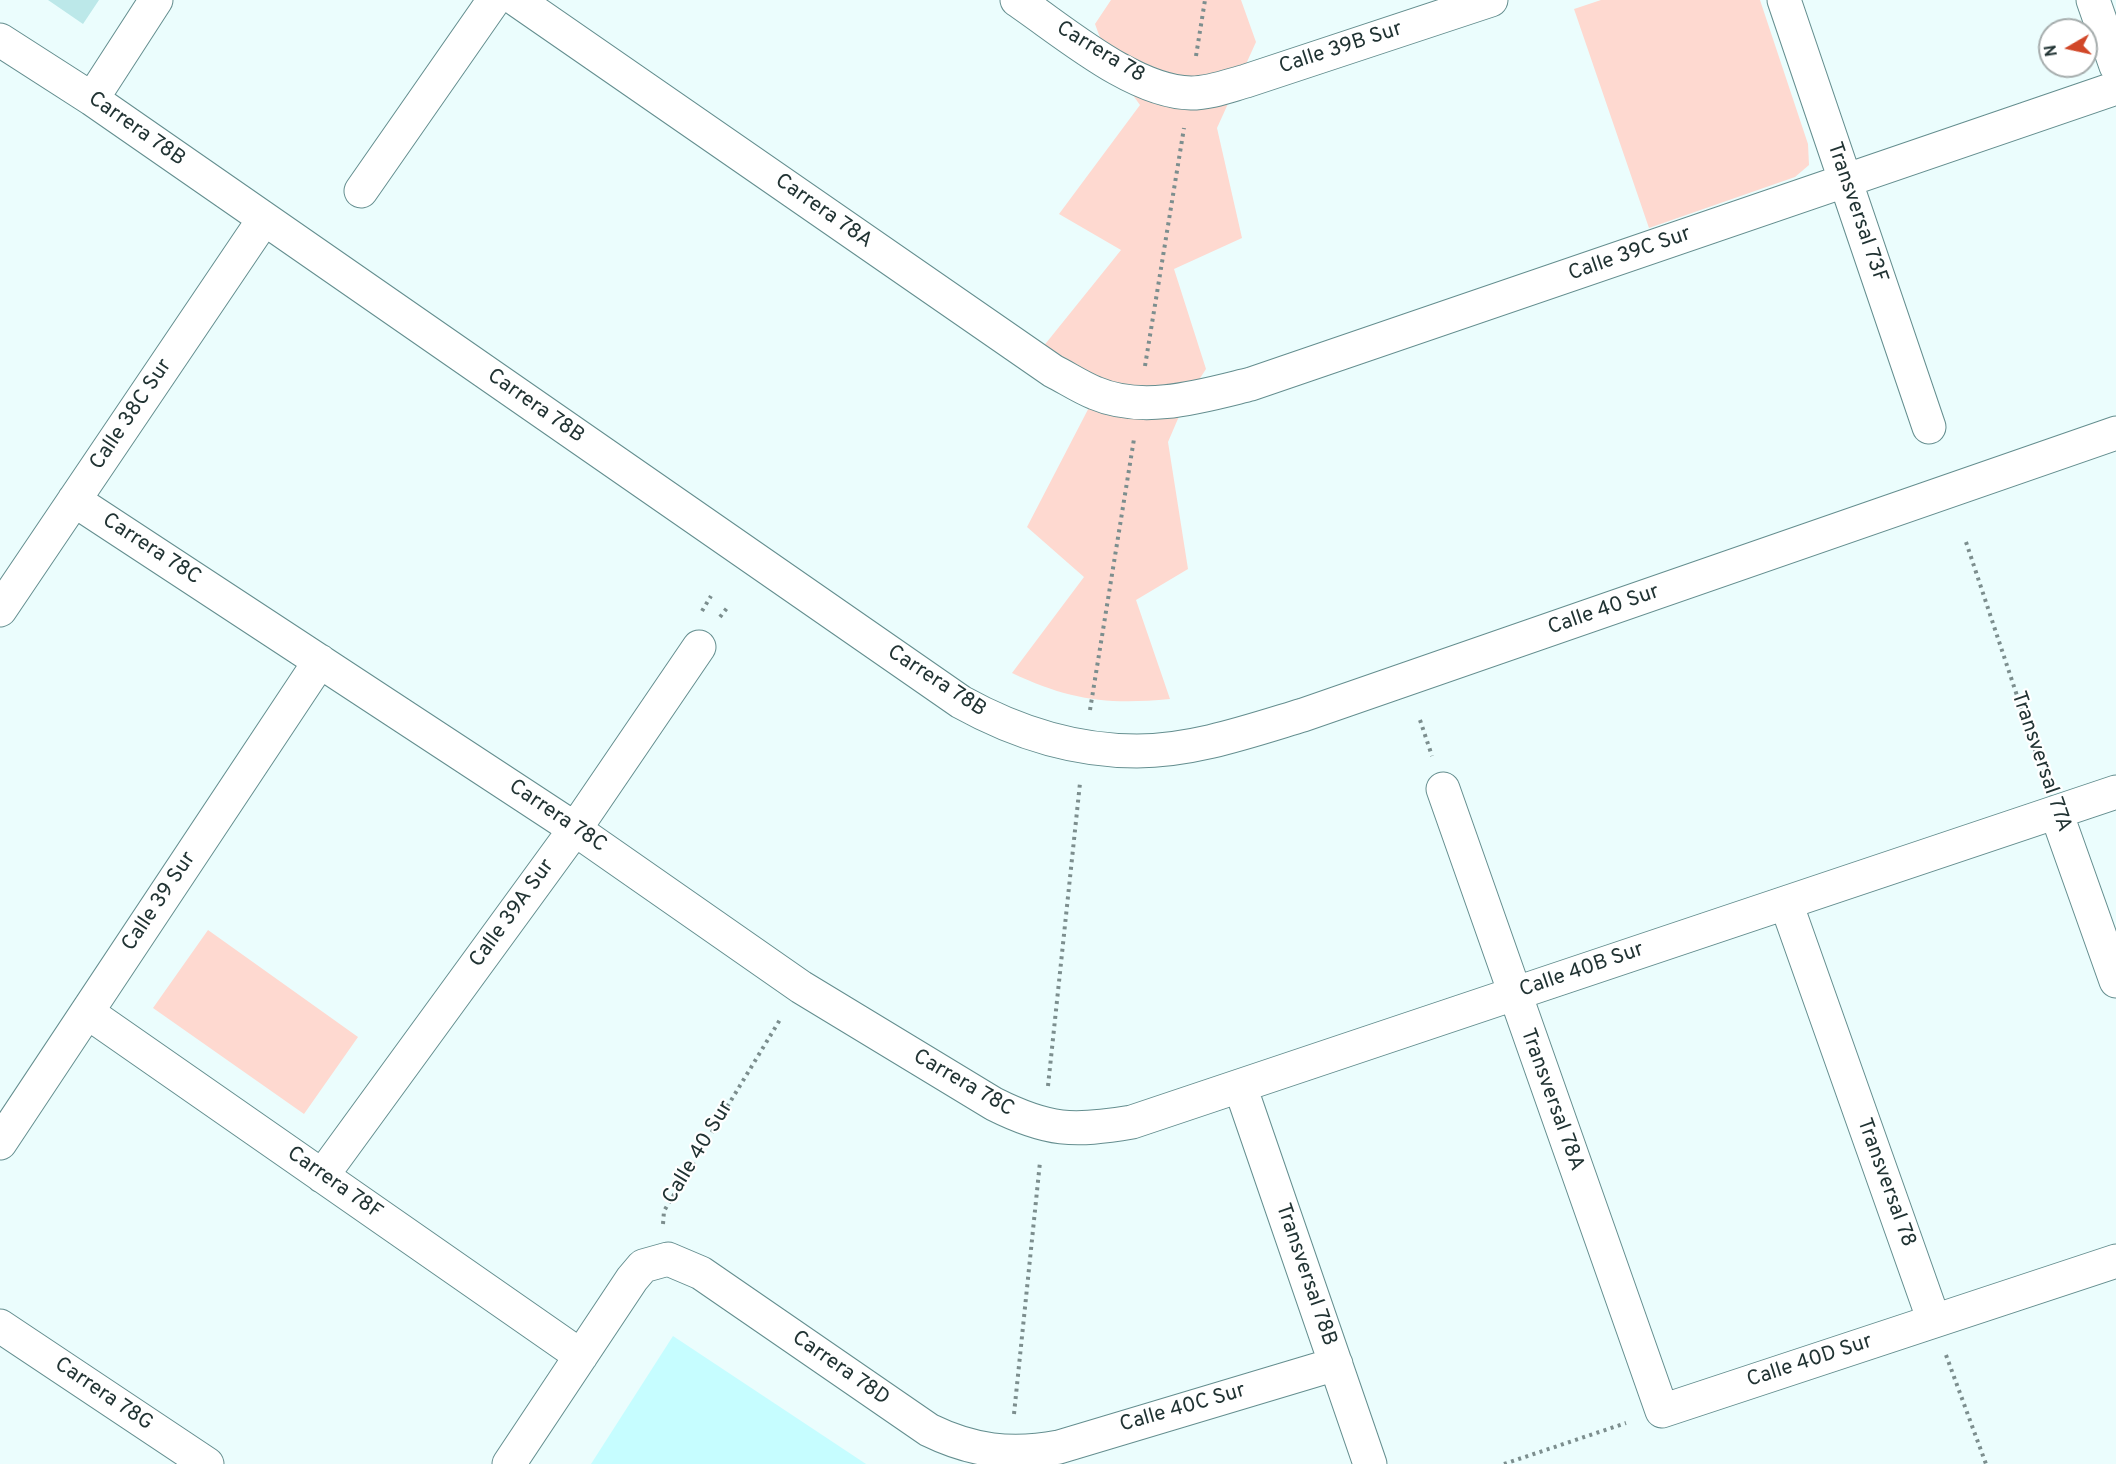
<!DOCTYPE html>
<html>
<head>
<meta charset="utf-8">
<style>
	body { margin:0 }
	#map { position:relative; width:2116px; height:1464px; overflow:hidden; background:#ebfdfd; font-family:Overpass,sans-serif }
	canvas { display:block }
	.north { position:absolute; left:2038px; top:18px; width:60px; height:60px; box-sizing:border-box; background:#fff; border:2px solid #a6adad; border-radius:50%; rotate:261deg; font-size:16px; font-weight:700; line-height:24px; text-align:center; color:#213333 }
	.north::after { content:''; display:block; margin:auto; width:21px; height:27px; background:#d14728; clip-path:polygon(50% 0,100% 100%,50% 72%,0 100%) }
</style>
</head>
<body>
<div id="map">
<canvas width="2116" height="1464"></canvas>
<div class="north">N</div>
</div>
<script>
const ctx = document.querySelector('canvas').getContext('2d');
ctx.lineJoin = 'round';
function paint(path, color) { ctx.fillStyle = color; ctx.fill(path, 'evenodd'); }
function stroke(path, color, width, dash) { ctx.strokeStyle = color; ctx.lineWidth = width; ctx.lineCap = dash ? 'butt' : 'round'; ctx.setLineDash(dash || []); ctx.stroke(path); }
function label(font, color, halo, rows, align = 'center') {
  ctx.font = font + ' Overpass,sans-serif'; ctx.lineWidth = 4.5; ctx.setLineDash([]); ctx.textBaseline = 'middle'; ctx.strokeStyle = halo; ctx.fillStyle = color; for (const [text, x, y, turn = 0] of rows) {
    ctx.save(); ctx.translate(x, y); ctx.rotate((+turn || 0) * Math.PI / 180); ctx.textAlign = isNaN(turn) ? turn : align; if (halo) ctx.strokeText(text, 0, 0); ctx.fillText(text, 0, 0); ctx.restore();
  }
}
paint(new Path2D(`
	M673,1336L866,1464H591Z`), '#c6fdff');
paint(new Path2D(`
	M1111,0H1241L1256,42L1217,128L1242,238L1174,269L1206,369L1186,400L1168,442L1188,569L1136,600L1170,699C1107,705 1069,700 1012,673L1084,577L1027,527L1096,394L1034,358L1121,250L1059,214L1140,105L1109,62L1095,24Z
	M1601,0H1760L1808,144L1809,165L1795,177L1649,228L1574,9Z
	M208,930L358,1037L304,1114L153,1008Z`), '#fed9d0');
paint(new Path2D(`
	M48,0H99L83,24Z`), '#bce8e9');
const minor = new Path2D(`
	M517,0L1053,371C1067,378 1080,387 1095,393C1144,414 1202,396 1251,384L2116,88
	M1017,0C1063,31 1133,92 1191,93C1210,93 1228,86 1246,81L1491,0
	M1784,0L1929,427
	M2093,0L2116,66
	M0,40L92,99L961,702C1015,732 1075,751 1137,751C1193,751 1250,731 1303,715L2116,433
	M92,99L156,0
	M361,191L494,0
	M74,500L563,821L801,987L994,1104C1048,1131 1073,1132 1132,1122L2116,792
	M0,610L264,219
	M1443,789L1662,1411L2116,1261
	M2056,812L2116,981
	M1786,903L1934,1321
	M87,1012L581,1356
	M1240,1086L1370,1464
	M0,1143L320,661
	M322,1176L575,829L699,647
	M0,1326L207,1464
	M509,1464L632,1279L643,1266L668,1259L701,1273L929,1430C972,1451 1011,1456 1059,1447L1336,1364`);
stroke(minor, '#648e8f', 35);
stroke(new Path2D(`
	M1196,56L1205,0
	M1145,366L1184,128
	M1966,542L2044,777
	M702,611L711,596
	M720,617L727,608
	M1090,710L1134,439
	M1420,720L1432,756
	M1048,1086L1080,783
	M663,1224L664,1211L781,1018
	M1946,1355L1986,1464
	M1014,1414L1040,1162
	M1504,1464L1626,1423`), '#7c8e8e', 4, [3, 4.5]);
stroke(minor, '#fff', 33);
label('21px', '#213333', '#fff', [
	["Calle 39B Sur",1341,49,-18],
	["Carrera 78",1100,53,31],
	["Carrera 78B",136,130,35],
	["Carrera 78A",823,212,35],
	["Transversal 73F",1856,213,71],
	["Calle 39C Sur",1630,255,-19],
	["Carrera 78B",535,407,35],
	["Calle 38C Sur",132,415,-56],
	["Carrera 78C",151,550,33],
	["Calle 40 Sur",1604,611,-19],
	["Carrera 78B",936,682,33],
	["Transversal 77A",2040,762,71],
	["Carrera 78C",557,817,34],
	["Calle 39 Sur",160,902,-56],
	["Calle 39A Sur",513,914,-54],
	["Calle 40B Sur",1582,971,-19],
	["Carrera 78C",963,1084,30],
	["Transversal 78A",1551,1100,70],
	["Calle 40 Sur",699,1153,-59],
	["Transversal 78",1885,1183,70],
	["Carrera 78F",334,1184,35],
	["Transversal 78B",1305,1275,71],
	["Calle 40D Sur",1810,1362,-18],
	["Carrera 78D",840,1369,35],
	["Carrera 78G",103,1395,34],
	["Calle 40C Sur",1183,1409,-16]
]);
</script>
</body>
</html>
